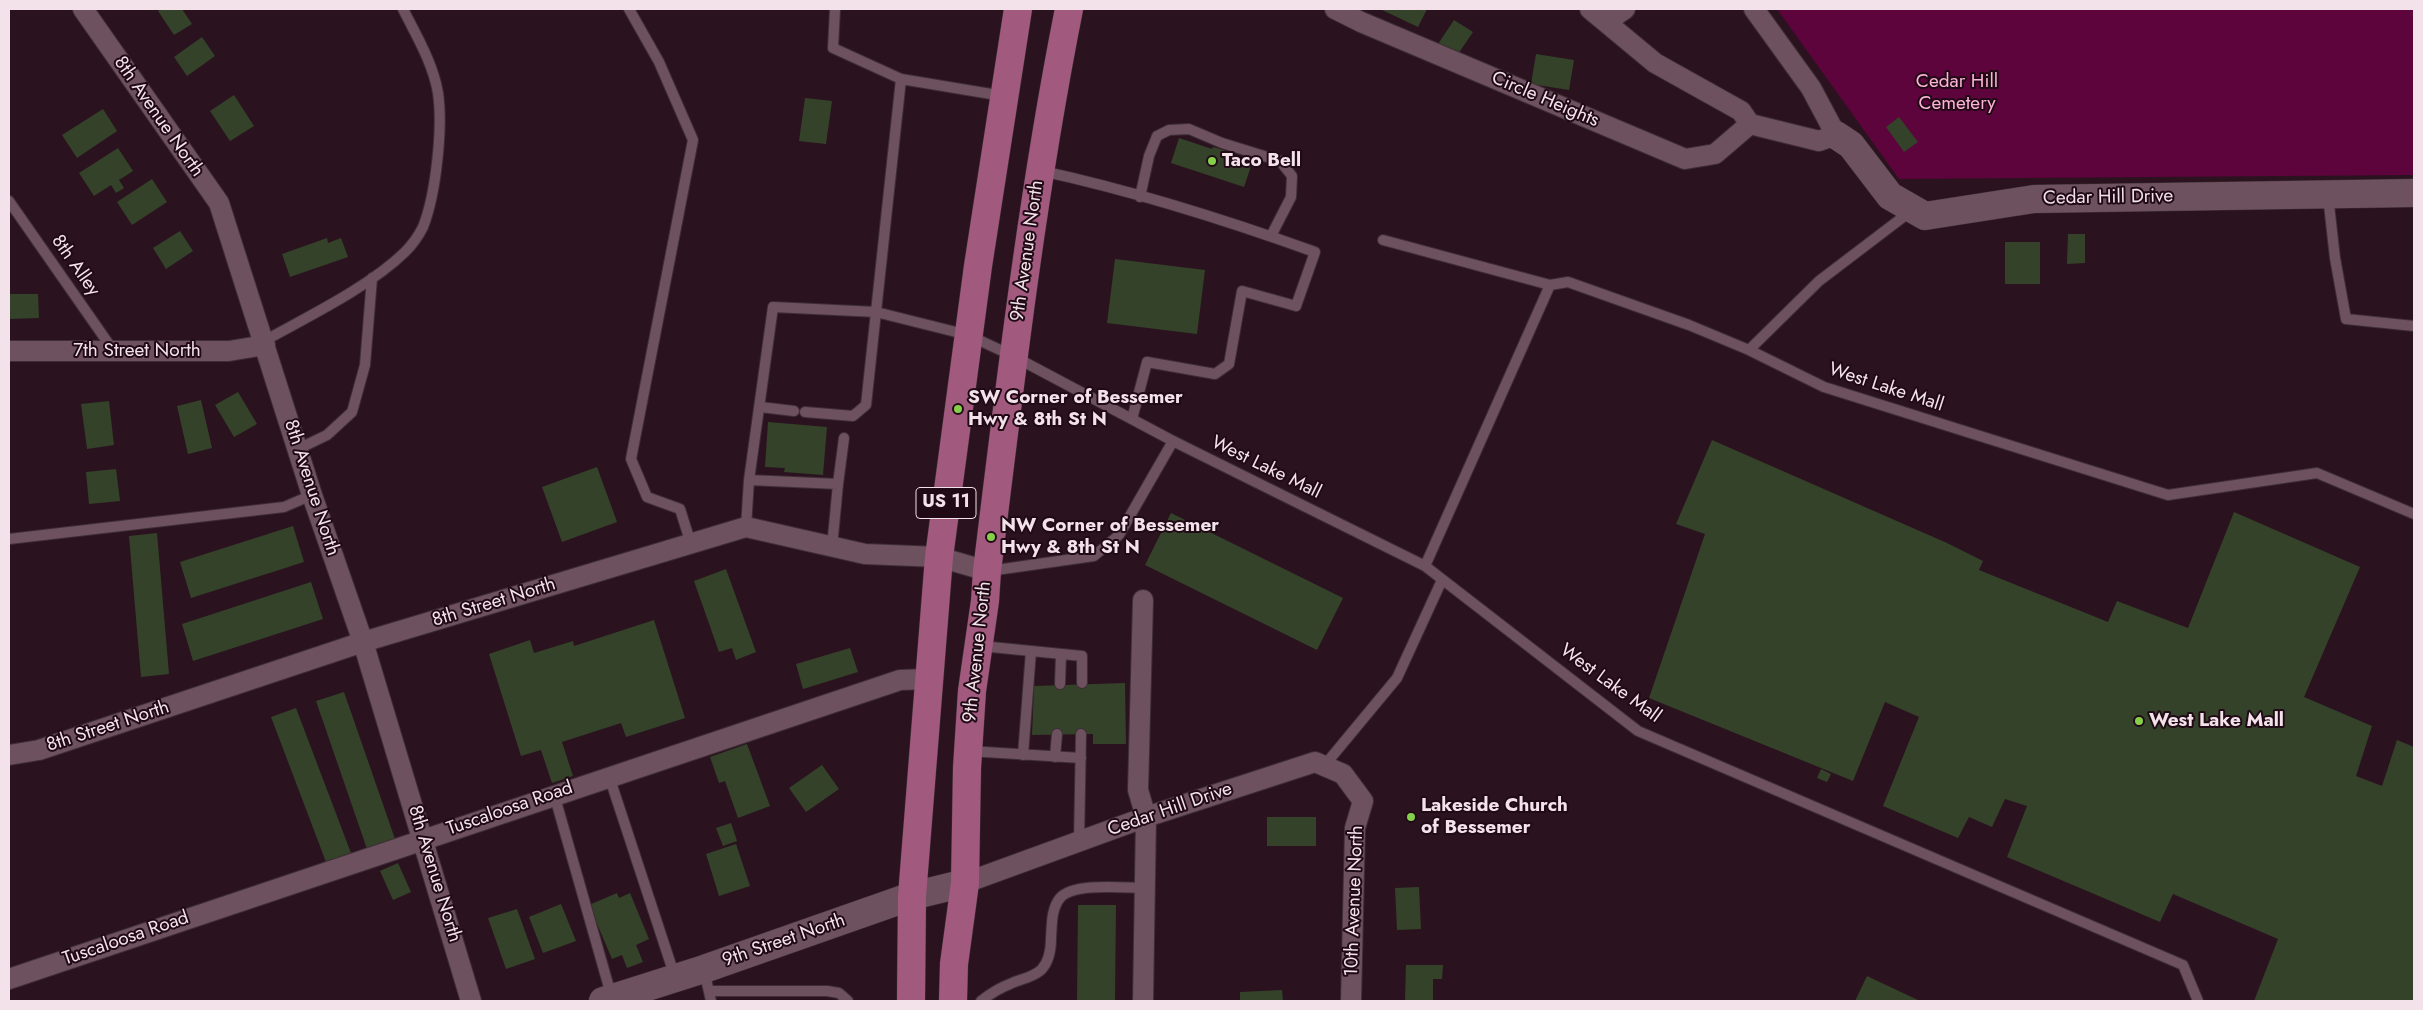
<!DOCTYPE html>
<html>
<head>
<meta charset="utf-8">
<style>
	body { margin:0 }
	#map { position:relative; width:2423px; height:1010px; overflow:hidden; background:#2a131f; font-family:Jost,sans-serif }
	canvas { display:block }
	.frame { position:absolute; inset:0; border:10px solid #f4e2ea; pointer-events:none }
</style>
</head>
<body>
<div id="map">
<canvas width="2423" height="1010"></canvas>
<div class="frame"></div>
</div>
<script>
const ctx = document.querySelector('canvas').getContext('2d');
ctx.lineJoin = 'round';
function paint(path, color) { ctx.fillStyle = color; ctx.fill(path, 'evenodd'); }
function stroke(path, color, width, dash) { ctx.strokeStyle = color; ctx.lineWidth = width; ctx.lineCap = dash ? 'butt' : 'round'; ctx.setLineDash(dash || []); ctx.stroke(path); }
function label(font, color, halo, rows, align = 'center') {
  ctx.font = font + ' Jost,sans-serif'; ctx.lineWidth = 4; ctx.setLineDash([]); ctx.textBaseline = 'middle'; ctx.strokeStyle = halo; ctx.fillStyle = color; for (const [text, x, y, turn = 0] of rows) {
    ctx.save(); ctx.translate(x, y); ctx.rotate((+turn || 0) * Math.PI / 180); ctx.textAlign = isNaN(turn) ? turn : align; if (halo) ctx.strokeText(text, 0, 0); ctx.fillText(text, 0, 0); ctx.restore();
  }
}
paint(new Path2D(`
	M1777,9H2414V175L1899,179Z`), '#5c043b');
paint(new Path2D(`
	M161,9H182L192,24L174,35L158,11Z
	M1380,9H1427L1418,27Z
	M1454,20L1473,32L1454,60L1436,47Z
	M202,37L215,56L187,76L174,57Z
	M1536,54L1574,60L1569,90L1531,84Z
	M234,95L254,126L230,141L210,111Z
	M805,98L832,101L826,144L799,141Z
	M103,109L117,131L77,158L62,135Z
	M1899,117L1918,142L1904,152L1886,127Z
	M1179,138L1212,149L1213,147L1233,153L1232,156L1244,160L1245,158L1253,160L1244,187L1171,163Z
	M118,148L133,171L119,180L124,188L116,193L111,185L94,196L79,173Z
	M152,179L167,202L132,225L117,202Z
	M180,231L193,251L166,269L153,248Z
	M2068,234H2085V263L2067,264Z
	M327,238L328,243L341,238L348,257L290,277L282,254Z
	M2005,242H2040V284H2005Z
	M1115,259L1205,270L1197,334L1107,323Z
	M10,294H38L39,318L10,319Z
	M238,392L257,424L234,437L215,405Z
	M201,400L212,448L188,454L177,406Z
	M109,401L114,445L87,449L81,404Z
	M768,422L827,427L823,475L784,472L785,468L765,467Z
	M1712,440L1947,543L1983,561L1979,570L2108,622L2117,601L2188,628L2234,512L2360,567L2304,697L2372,726L2356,776L2382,786L2397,740L2414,747V1001H2254L2278,939L2173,894L2160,922L2007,857L2027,806L2005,799L1992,827L1969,817L1958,838L1883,806L1919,717L1885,702L1853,781L1649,698L1705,534L1676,524Z
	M597,467L617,522L562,542L542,487Z
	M116,469L120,501L89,504L86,472Z
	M1171,513L1343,598L1317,650L1145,565Z
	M293,526L304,562L191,598L180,562Z
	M157,533L169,674L141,677L129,536Z
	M726,569L756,652L736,660L732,648L719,652L694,581Z
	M311,582L323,619L193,661L182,624Z
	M654,620L685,718L626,737L621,723L562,742L573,776L552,783L541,750L521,756L489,654L530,640L534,653L573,641L574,646Z
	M850,648L858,672L803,689L796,664Z
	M1125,683L1126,744H1093V734L1032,735L1034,686Z
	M344,692L395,839L367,849L316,701Z
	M296,708L351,853L326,862L271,717Z
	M747,744L770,806L738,818L725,781L719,783L710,757Z
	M822,765L839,789L806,812L789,788Z
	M1821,769L1831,774L1827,782L1817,778Z
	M1267,817H1316V846H1267Z
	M731,823L737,841L723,846L716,828Z
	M736,844L750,886L719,896L706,854Z
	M398,863L411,892L393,900L380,871Z
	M1419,887L1421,929L1397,930L1395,888Z
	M617,893L619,898L630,893L649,939L636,945L643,962L627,968L622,955L612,959L589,905Z
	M561,904L576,941L543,953L529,917Z
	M1078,905H1116L1115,1001H1077Z
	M517,909L535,959L506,969L488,918Z
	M1406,965H1443L1442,979H1433V1001H1405Z
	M1867,976L1920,1001H1855Z
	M1282,990L1283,1001H1240V992Z`), '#34422a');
const lane = new Path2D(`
	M629,9L659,62L693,140L631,459L647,497L680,509L691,544
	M835,9L833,48L901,79
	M1042,171C1134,191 1226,220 1315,252L1296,306L1242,291L1229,364L1215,374L1147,362L1132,419
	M2328,196L2335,258L2346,319L2414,326
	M1140,197L1149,156L1157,136L1169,130L1189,129L1222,143L1280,161L1292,176L1291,197L1271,236
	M9,201L113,350
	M1383,240L1550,285L1568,282L1689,325L1749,350L1824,387L2168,495L2317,473L2414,514
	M264,341C309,316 369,287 405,252C411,246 419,235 423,227C436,194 443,128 438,93C433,63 416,35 403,9
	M1749,350L1819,281L1911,211
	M760,407L794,411
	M805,412L853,416L866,405L901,79L1003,96
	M298,449L327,435L352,412L365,365L372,278
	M838,484L844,438
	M746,527L749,480
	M9,539L284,507L312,495
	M832,547L838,484L749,480L773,307L876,312L968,335L1013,356L1173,441L1425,566L1638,731L2183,965L2198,1001
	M1425,566L1550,285
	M989,571L1094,556L1119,535L1173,441
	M981,646L1082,656V683
	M1060,684L1061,654
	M969,751L1081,758
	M1023,755L1031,651
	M1055,757L1057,734
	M1324,766L1397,678L1442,580
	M609,776L675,977
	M554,794L612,998
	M1079,842L1081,734
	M704,970L711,1001
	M709,991H827L839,993L848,1001
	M981,1001C990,994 999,988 1010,984C1020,979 1032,978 1041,970C1049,962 1051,949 1051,938C1052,925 1051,909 1060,898C1074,882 1124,888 1145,888`);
const street = new Path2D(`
	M83,9L219,203L312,495L363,642L471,1001
	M1335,9L1361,22L1685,159L1715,154L1750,124
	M1590,9L1655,63L1741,111L1750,124L1819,141L1836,135L1811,88L1754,9
	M1606,22L1625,9
	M9,351H229L265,345
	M1143,600L1138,790L1146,817L1143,1001
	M9,755L39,750L363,642L746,527L865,554L939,557L987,571
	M965,883L1146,817L1315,762L1343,774L1363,801L1355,828L1351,1001
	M9,979L900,680L929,679`);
const secondary = new Path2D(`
	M1836,135L1851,145L1890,196L1925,216L2034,199L2414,193
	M603,1001L704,969L912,896L965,883`);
const primary = new Path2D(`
	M911,1001L912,896L939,557L978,266L1018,9
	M953,1001L954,964L965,883L967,768L972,691L985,601L987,571C1010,383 1032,195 1069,9`);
stroke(lane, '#3f2e36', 12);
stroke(street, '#3f2e36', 22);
stroke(secondary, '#3f2e36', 29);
stroke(primary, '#3f2e36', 29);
stroke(lane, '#6d515e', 10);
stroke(street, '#6d515e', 20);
stroke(secondary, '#6d515e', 28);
stroke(primary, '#a15a7e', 28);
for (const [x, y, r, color] of [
	[1212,161,5,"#86cf4b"],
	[958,409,5,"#86cf4b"],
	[991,537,5,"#86cf4b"],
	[2139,721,5,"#86cf4b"],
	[1411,817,5,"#86cf4b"]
]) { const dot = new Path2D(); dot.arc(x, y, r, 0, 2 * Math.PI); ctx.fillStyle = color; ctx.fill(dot); stroke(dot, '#200a15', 2); }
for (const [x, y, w] of [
	[946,503,60]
]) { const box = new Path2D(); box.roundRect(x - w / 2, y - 15.5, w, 31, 4); ctx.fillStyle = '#200a15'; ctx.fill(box); stroke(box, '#f4e2ea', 1); }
label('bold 18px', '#f4e2ea', null, [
	["US 11",946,503]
]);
label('19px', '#fdb3d5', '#200a15', [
	["Cedar Hill",1957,82],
	["Cemetery",1957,104]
]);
label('19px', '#f4e2ea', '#200a15', [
	["Circle Heights",1545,100,23],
	["8th Avenue North",158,117,55],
	["Cedar Hill Drive",2108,198,-1],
	["9th Avenue North",1028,251,-82],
	["8th Alley",75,266,55],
	["7th Street North",137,351],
	["West Lake Mall",1886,388,18],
	["West Lake Mall",1266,468,26],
	["8th Avenue North",311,488,72],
	["8th Street North",494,603,-17],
	["9th Avenue North",978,652,-84],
	["West Lake Mall",1610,684,36],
	["8th Street North",108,727,-18],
	["Tuscaloosa Road",510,809,-19],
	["Cedar Hill Drive",1170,810,-19],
	["8th Avenue North",434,874,73],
	["10th Avenue North",1355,901,-88],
	["Tuscaloosa Road",126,939,-19],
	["9th Street North",784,941,-19]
]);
label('bold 19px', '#f4e2ea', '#200a15', [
	["Taco Bell",1222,161],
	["SW Corner of Bessemer",968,398],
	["Hwy & 8th St N",968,420],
	["NW Corner of Bessemer",1001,526],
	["Hwy & 8th St N",1001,548],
	["West Lake Mall",2149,721],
	["Lakeside Church",1421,806],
	["of Bessemer",1421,828]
], 'left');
</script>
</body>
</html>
